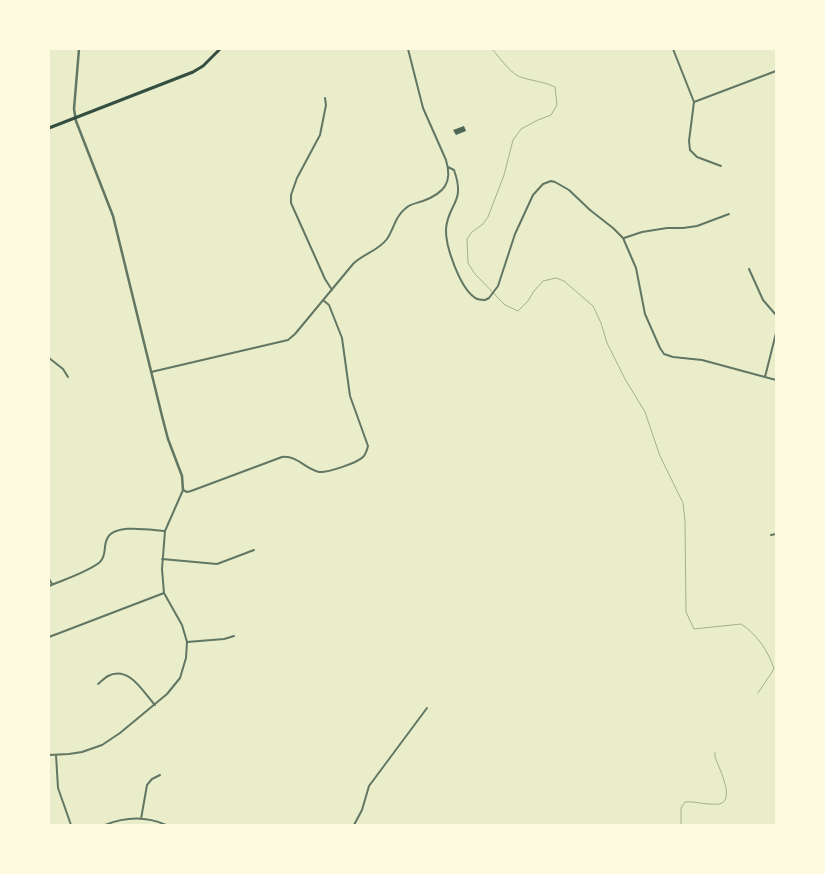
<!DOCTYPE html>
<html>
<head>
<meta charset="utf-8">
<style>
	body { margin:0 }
	#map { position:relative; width:825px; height:874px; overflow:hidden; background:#e9edc9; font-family:Literata,serif }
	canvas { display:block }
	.frame { position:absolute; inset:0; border:50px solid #fefae0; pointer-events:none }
</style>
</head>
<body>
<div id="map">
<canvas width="825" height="874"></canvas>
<div class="frame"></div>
</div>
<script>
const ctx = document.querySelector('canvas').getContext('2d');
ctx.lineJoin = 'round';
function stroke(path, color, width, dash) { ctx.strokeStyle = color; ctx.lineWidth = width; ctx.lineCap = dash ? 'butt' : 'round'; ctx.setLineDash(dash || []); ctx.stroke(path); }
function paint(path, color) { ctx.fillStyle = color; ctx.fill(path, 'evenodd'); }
stroke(new Path2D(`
	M492,49C500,58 508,70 518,76C530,81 543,81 555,87L557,105L551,115L538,120L521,129L513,140L504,175L488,217L483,224L472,232L467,239L468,263L475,274L505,305L518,311L528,301L534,291L543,281L556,278L564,281L593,306L601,323L607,343L625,379L645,412L660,456L683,503L685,521L686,612L694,629L741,624C756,633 769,652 774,669L758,693
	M681,825V808L685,802C694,801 701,804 710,804C714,804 719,805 722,803C734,796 718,766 715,757V752`), '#a3b18a', 1);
paint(new Path2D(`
	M464,126L466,131L456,135L453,130Z`), '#4f6655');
stroke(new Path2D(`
	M673,49L694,102L689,141L690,150L697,157L721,166
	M325,98L326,105L320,135L297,178L291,195V203L325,279L332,290
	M694,102L776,71
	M448,167L454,170C466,203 448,203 446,229C445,246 460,287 474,297C477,300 481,300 485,300L489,298L498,286L515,234L533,195L543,184L551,181L555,182L569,190L590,210L613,228L623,238L636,268L645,314L660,348L664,354L673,357L702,360L776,380
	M624,238L642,232L667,228H683L697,226L729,214
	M749,269L763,300L776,315
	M49,358L63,369L68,377
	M151,372L288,340L295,334L353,264C363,254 378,251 387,239C394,229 395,216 406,208C410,204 417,203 423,201C444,193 453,183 446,160L423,108L408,49
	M765,377L776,333
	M771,535L776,534
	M162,559L217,564L254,550
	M49,579L52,584
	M49,586C63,580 88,572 100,562C107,555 103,547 107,539C114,523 150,530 165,531
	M49,637L164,593
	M187,642L224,639L234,636
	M98,684C101,682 104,678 108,676C129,665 143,692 155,705
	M49,755L69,754L82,752L102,745L120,733L167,694L180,678L186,658L187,642L182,625L164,593L162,569L165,531L183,490L187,492L191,491L282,457C297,455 305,469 319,472C327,473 357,463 363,457C366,454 367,450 368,446L350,396L342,338L329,305L323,300
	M56,755L58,788L71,825
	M141,819L147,785L152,779L160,775
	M105,825C125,817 146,816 166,825
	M354,825L362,810L369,786L427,708`), '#617663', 2);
stroke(new Path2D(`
	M79,49L74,109L76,121L113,216L162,416L168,439L182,476L183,490`), '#617663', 2.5);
stroke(new Path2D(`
	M49,128L193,72L203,66L220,49`), '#344e41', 3);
</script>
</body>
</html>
